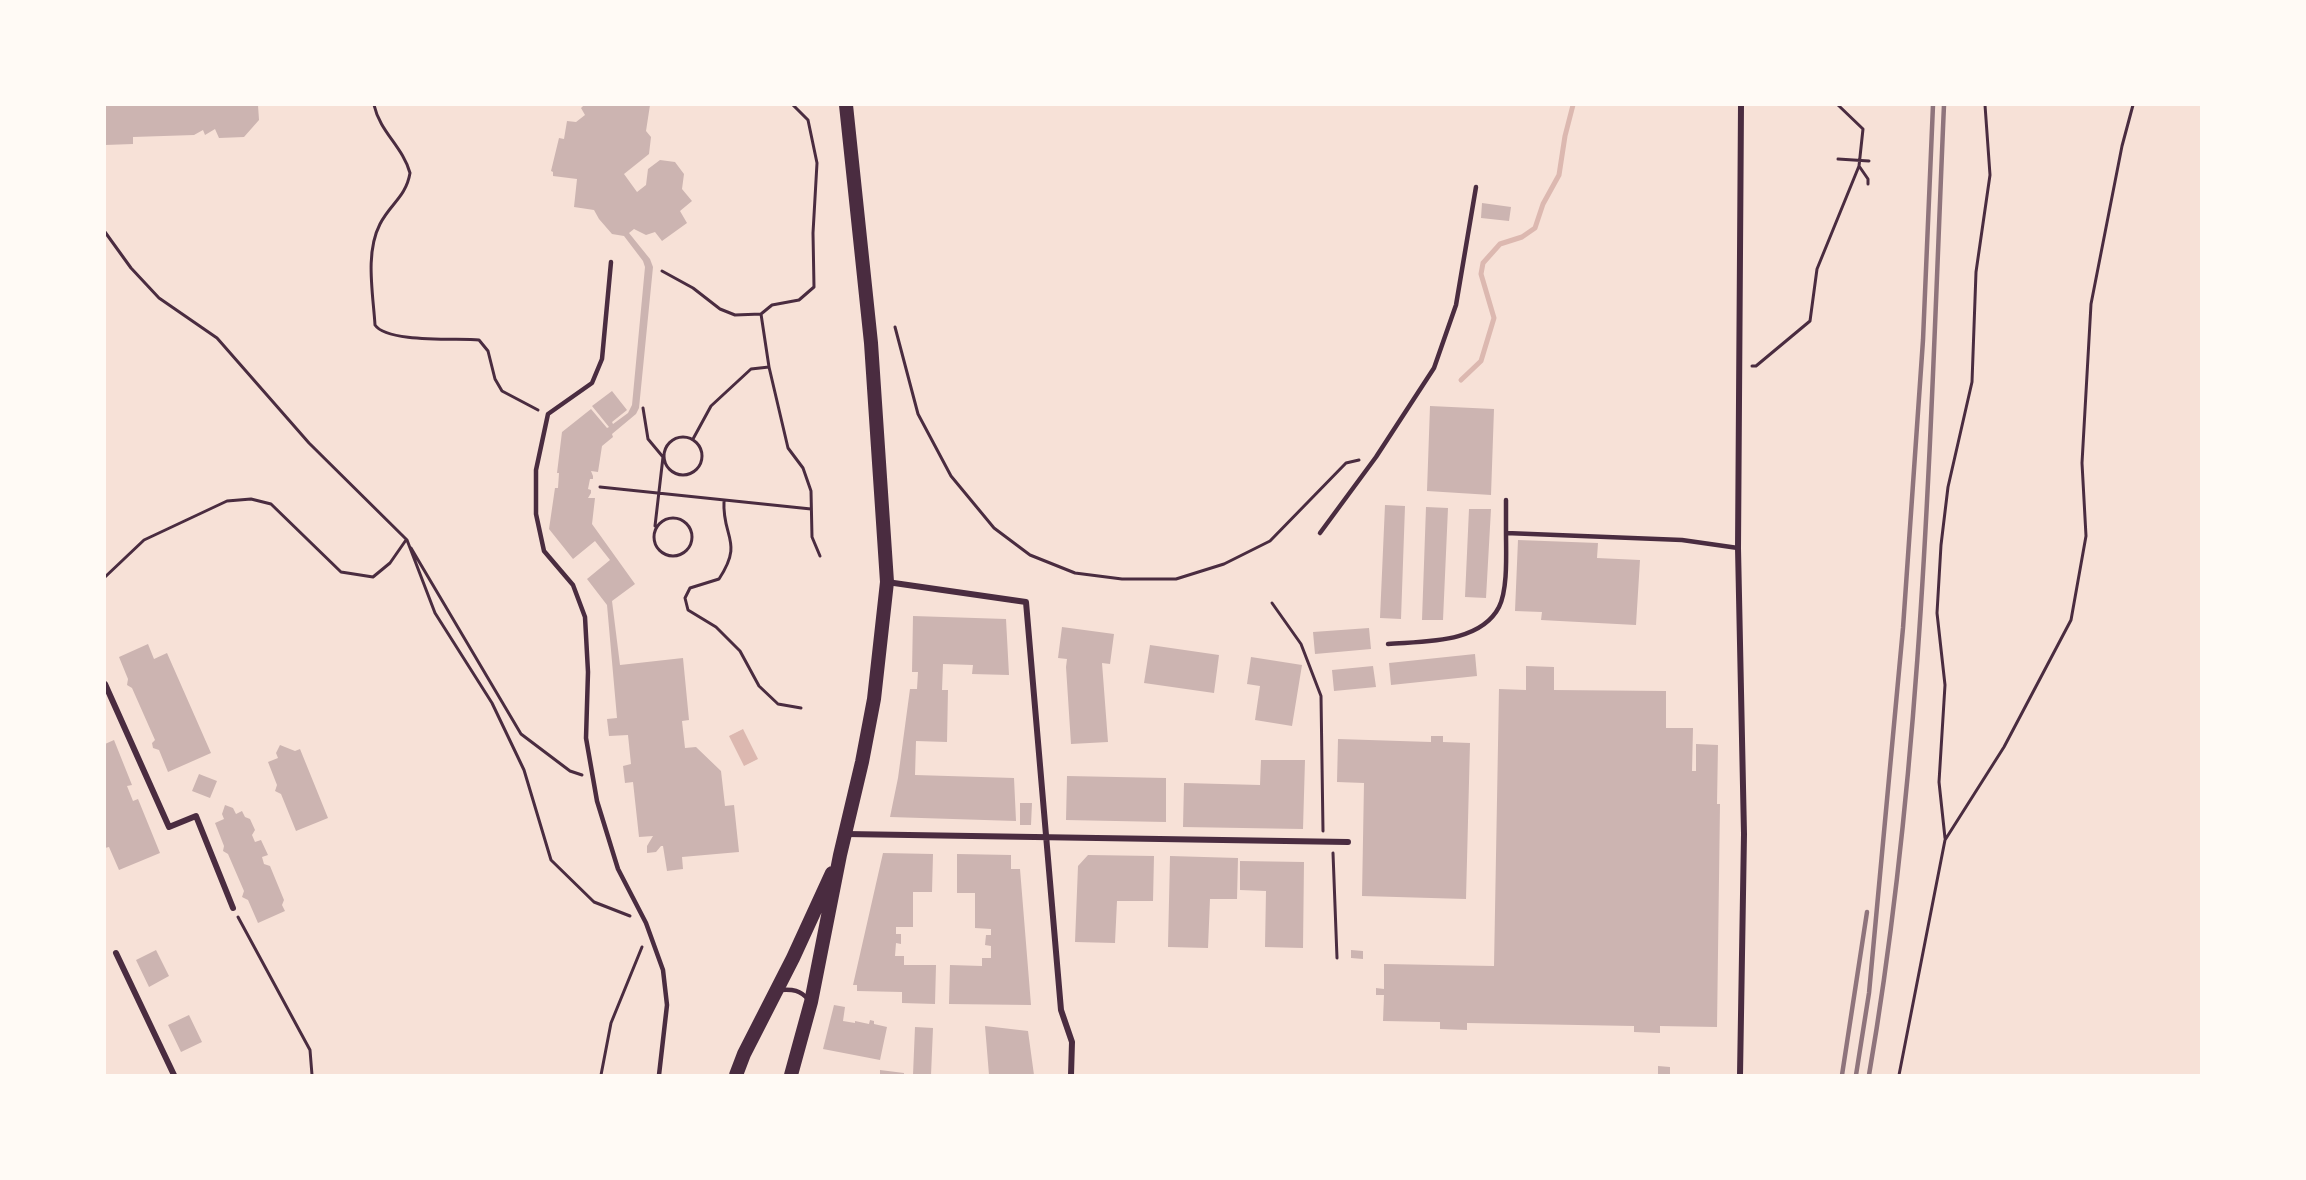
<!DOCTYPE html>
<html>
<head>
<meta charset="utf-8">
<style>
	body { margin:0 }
	#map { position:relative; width:2306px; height:1180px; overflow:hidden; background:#f7e1d7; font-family:Mulish,sans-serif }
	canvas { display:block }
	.frame { position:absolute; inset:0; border:106px solid #fffaf5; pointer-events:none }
</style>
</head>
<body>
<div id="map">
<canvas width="2306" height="1180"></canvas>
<div class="frame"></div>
</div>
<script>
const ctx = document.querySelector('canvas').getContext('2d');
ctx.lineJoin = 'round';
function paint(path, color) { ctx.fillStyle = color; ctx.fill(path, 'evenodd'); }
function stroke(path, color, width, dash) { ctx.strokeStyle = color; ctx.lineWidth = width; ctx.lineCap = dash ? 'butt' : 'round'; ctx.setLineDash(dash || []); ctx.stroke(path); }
paint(new Path2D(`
	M743,729L758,759L744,766L729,736Z`), '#dcb8b0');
stroke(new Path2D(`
	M1461,380L1481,361L1494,318L1481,274L1483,263L1500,244L1522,237L1535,228L1543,204L1559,175L1565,136L1573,105`), '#dcb8b0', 5);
paint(new Path2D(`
	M105,105H258L259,120L244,137L219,138L215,129L205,135L203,130L194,135L133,137V144L105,145Z
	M584,105H650L646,131L651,137L649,154L624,174L637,192L646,185L648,169L660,160L675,162L684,174L682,189L692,201L680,211L687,223L662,241L655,232L646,235L634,229L629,233L650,259L653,267L639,408L636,414L612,434L613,437L602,446L598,472L591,471L593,476V479H590L588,489L591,490V493L588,498H595L592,524L635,584L612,601L620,665L683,658L689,720L682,721L685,748L696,747L721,771L725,806L734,805L739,852L682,857L683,869L667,871L663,846H661L656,852L647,853V846L653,836L639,837L633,782L625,783L623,766L631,764L628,735L609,736L607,719L617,718L607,605L587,579L610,560L595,541L573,559L549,529L555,488H558L559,473H557L562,432L591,409L607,428L609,427L592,406L612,391L627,410L612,422L613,424L628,413L632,405L645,267L643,261L624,236L612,234L599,219L594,210L574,207L577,179L553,176V172L551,171L559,138L564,139L567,121L576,122L585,115L581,108Z
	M1482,203L1511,207L1509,221L1481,218Z
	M1430,406L1494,409L1491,495L1427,491Z
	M1385,505L1405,506L1401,619L1380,618Z
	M1426,507L1448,508L1443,620H1422Z
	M1469,509H1491L1486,598L1465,597Z
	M1518,540L1598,543L1597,558L1640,560L1636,625L1541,620L1542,612L1515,611Z
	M913,616L1006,619L1009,675L972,674L973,665L943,664L942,690H948L947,742L916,741L915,775L1014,778L1016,821L890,817L898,778L910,689H917L918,672H912Z
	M1062,627L1114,634L1110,664L1102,663L1108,742L1071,744L1066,667L1067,659L1058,658Z
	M1369,628L1371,649L1315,654L1313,632Z
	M148,644L154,659L167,653L211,753L168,772L159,750L153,748L152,743L155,740L132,688L127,685L128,679L119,657Z
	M1150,645L1219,655L1214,693L1144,683Z
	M1475,654L1477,676L1391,685L1389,663Z
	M1251,657L1302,665L1292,726L1255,720L1260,686L1247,684Z
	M1373,666L1376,687L1334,691L1332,670Z
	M1526,666L1554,667V690L1666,691V728H1693L1692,771H1696V744L1718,745L1717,804H1720L1717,1027L1660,1026V1033L1634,1032V1026L1467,1023V1030L1440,1029V1022L1383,1021L1384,995H1376V988L1384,989V964L1494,966L1499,689L1526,690Z
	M1431,736H1443V742L1470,743L1466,899L1362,896L1364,783L1337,782L1338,739L1431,742Z
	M114,740L132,785L127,786L133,801L138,799L160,853L119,870L109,847L105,848V744Z
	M280,745L295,751L300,749L328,818L296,831L281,794L275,791L277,785L268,762L278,758L276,753Z
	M1261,760H1305L1303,829L1183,827L1184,783L1260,785Z
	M199,774L217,781L210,798L192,791Z
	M1067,776L1166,778V822L1066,820Z
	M1020,803H1032L1031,825H1020Z
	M225,805L233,808L236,814L242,811L245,817L250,819L255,830L252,835L255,842L261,840L268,855L262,857L264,864L270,866L284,900L282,905L285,911L258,923L248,900L242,897L244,891L228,854L223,851L224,846L215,823L224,819L222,814Z
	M883,853L933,854L932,892H913V927H896V934H901V944L896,943L895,956H904V965H936L935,1004L902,1003V992L857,991V985H853Z
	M957,854L1011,855V869H1020L1031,1005L949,1004L950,965L982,966V958H991V946L985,945L986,935H991V929L975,928V893H957Z
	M1088,855L1154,856L1153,901H1117L1115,943L1075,942L1078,866Z
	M1170,856L1238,858L1237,899H1210L1208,948L1168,947Z
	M1240,861L1304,862L1303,948L1265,947L1266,891L1240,890Z
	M156,950L169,976L149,987L136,960Z
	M1351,950L1363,951V959L1351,958Z
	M834,1005L845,1007L843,1021L855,1023V1021L869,1024L870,1020L874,1021V1024L887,1027L880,1060L823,1049Z
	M189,1015L202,1042L181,1052L168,1025Z
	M985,1026L1028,1031L1034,1075H989Z
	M915,1027L933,1028L931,1075H913Z
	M1658,1066L1670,1067V1075H1658Z
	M880,1070L904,1073V1075H880Z`), '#ccb4b1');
stroke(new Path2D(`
	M374,105C380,132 403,147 410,173C406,197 390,204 380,224C365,253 373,293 375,325C387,343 457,338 479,340L488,351L495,379L502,391L538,410
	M1838,159L1869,161
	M1859,166L1868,179V184
	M105,232L131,268L159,298L217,338L309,443L407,540L435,613L492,703L524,770L551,860L594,902L630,916
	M662,271L693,288L720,309L735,315L761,314L769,367L788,448L803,468L811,491L812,537L820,556
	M761,314L772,305L799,300L814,287L813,233L817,163L808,120L793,105
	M895,327L918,414L951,476L994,528L1030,555L1075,573L1122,579H1176L1224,564L1270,541L1346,463L1359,460
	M1752,366H1756L1810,321L1817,269L1859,166L1863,129L1838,105
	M643,408L648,439L663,457L655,526
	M664 456a19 19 0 1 1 38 0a19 19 0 1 1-38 0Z
	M693,439L711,406L751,369L769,367
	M600,487L811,509
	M724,501C722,538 744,541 719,579L690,588L685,598L688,610L716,627L740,651L759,686L778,704L801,708
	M654 537a19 19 0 1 1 38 0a19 19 0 1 1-38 0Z
	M411,548L521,734L570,771L582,775
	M105,577L144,540L227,501L251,499L271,504L341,572L373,577L390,563L406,540
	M1272,603L1301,644L1321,696L1323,831
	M1945,838L1939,782L1945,685L1937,613L1941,545L1948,487L1972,382L1976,272L1990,175L1985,105
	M1333,853L1337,958
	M238,917L310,1050L312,1075
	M601,1075L611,1023L642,947
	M1899,1075L1945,840L2004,747L2071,620L2086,536L2082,463L2091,304L2122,146L2133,105`), '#4a2c40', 3);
stroke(new Path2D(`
	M611,262L602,359L592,383L548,414L536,470V514L544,551L573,585L585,617L588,672L586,738L597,801L618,869L646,923L663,970L667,1005L659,1075
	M1506,500V533
	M1320,533L1376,457L1434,368L1456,305L1476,187
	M1388,644C1422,641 1480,644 1499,607C1508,589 1506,553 1506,533L1682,540L1738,548
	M780,990C793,989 800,990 809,1000`), '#4a2c40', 4.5);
stroke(new Path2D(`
	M887,582L1026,602L1061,1010L1072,1042L1071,1075
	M105,684L169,827L196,816L233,908
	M846,834L1348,842
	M116,953L174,1075
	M1740,1075L1744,834L1738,548L1741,105`), '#4a2c40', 6);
stroke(new Path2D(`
	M736,1075L744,1054L793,958L832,873
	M791,1075L811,1002L840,855L862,762L874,699L887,582L871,343L846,105`), '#4a2c40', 14);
stroke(new Path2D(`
	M1842,1075L1867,912
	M1856,1075L1869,993L1903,628L1923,340L1933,105
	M1869,1075C1924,755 1930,429 1944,105`), '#8f747c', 4.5);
</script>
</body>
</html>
